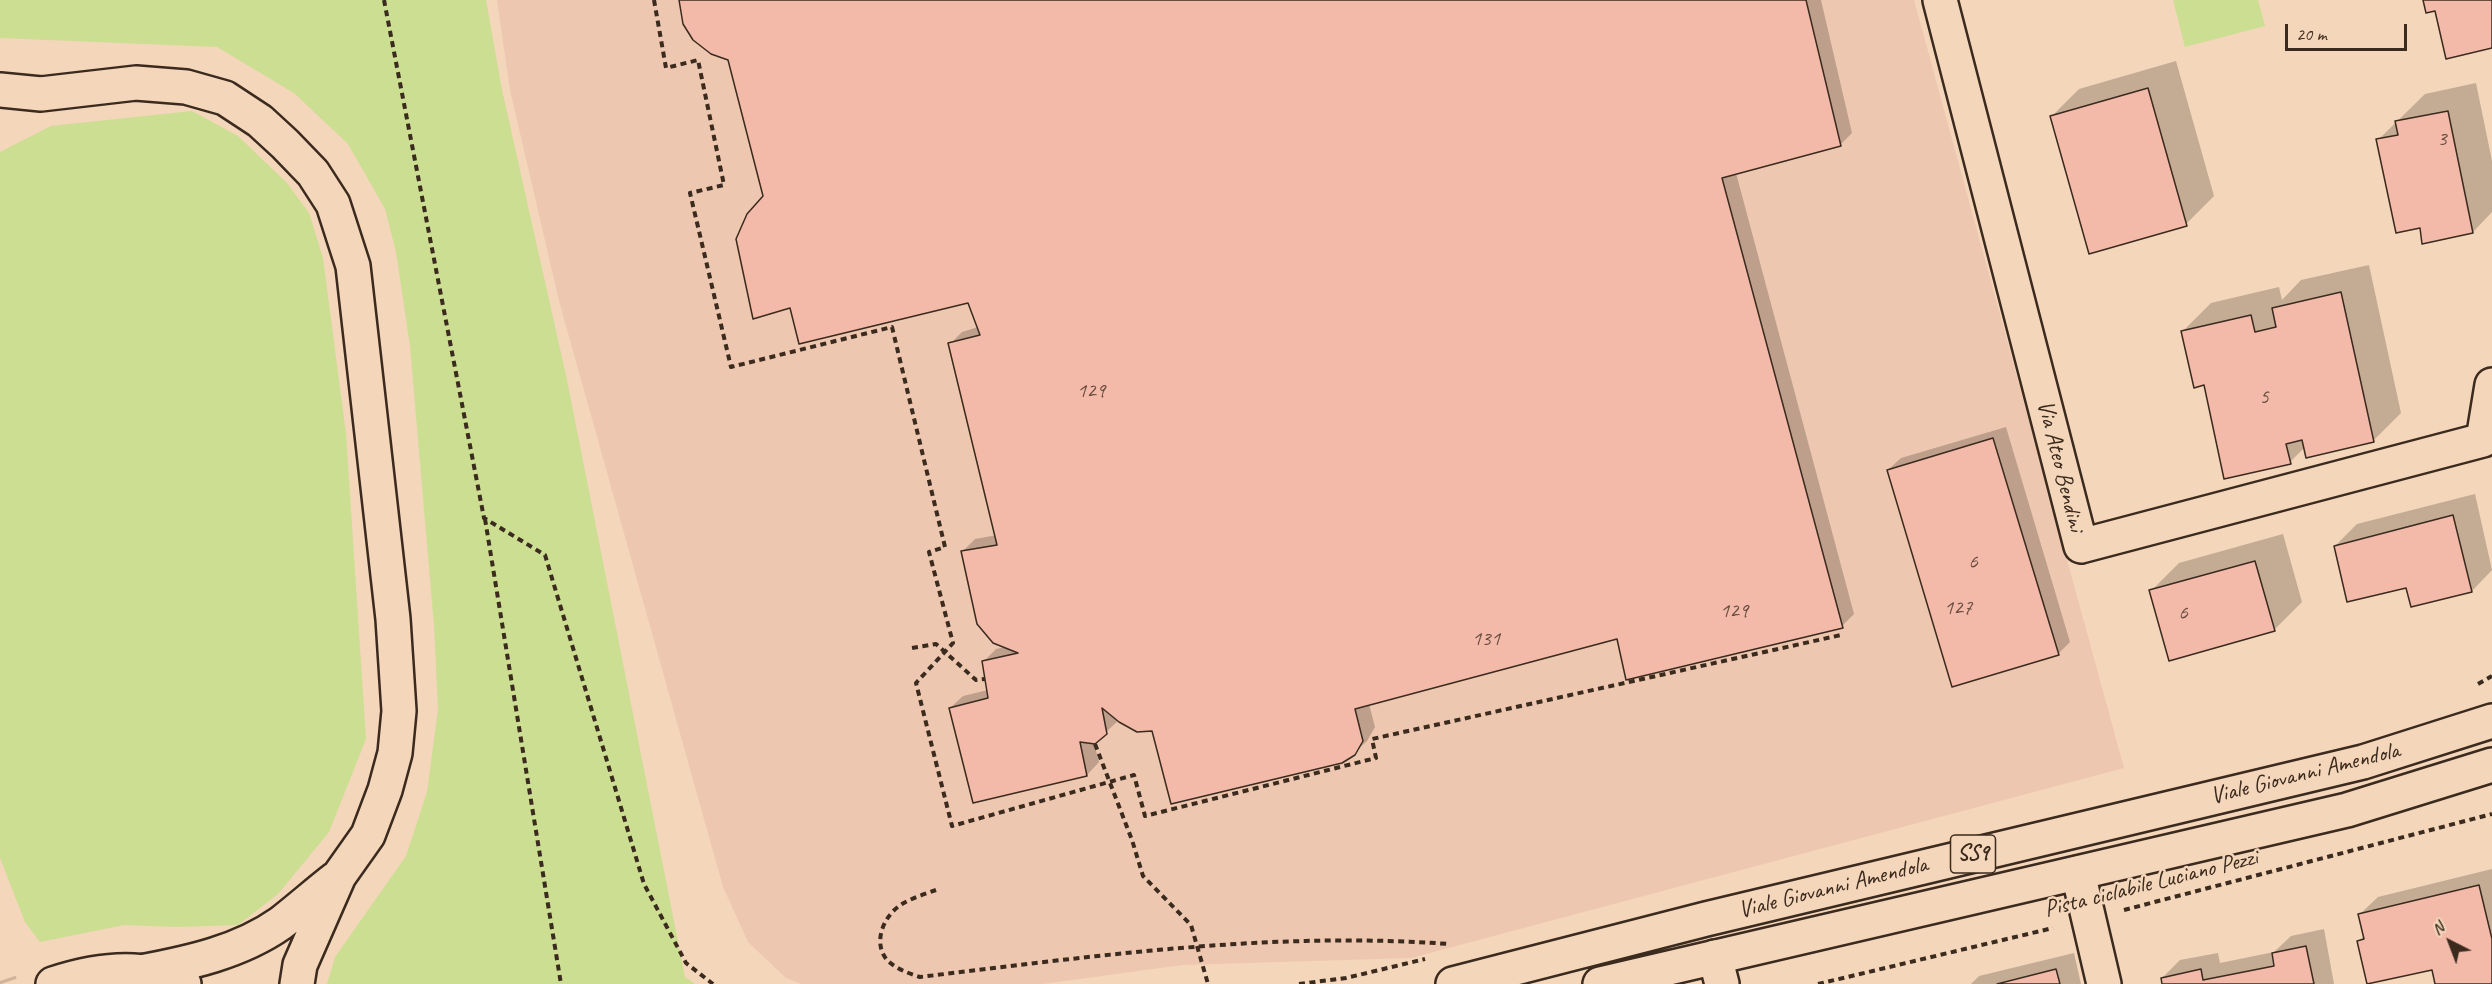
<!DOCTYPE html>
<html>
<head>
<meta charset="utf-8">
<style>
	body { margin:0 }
	#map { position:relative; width:2492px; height:984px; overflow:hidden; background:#f4d6ba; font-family:Caveat,sans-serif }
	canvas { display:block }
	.north { position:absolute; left:2420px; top:912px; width:60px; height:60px; -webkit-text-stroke:4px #f4d6ba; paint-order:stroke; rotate:318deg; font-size:16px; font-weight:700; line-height:24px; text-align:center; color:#3b2a1e }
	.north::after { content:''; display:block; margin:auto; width:21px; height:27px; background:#3b2a1e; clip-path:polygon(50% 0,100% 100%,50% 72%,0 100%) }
	.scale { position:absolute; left:2285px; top:24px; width:122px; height:27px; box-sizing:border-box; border:3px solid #3b2a1e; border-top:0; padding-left:8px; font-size:18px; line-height:21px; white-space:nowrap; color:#3b2a1e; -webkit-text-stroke:4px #f4d6ba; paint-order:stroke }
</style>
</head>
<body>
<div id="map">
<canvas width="2492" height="984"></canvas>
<div class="north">N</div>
<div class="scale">20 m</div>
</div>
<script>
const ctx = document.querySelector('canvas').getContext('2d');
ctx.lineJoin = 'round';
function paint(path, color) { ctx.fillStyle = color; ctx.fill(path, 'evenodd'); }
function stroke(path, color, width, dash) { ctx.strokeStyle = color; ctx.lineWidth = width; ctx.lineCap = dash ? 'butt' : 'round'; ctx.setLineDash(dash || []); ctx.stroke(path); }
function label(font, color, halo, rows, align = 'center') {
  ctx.font = font + ' Caveat,sans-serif'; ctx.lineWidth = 5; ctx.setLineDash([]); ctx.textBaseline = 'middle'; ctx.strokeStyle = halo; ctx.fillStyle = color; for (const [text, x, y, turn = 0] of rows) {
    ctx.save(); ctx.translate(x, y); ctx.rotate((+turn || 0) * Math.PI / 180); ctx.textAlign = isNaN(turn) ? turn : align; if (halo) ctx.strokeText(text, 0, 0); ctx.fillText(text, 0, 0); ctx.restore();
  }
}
paint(new Path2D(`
	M497,0H1914L2124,768L1411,958L1182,965L1043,984H801L786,978L748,942L723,887L559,301L510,90Z`), '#edc7af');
paint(new Path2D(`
	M0,0H486L502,90L567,380L685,977L695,984H327L335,957L406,856L427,792L438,709L434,626L410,346L396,252L385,209L348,144L294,93L217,47L0,38Z
	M2173,0H2258L2265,26L2185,47Z
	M192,111L238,136L287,183L309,213L323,258L346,434L366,739L329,832L278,894L238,925L177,927L124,925L40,942L25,922L0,858V152L51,126Z`), '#cbde92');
paint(new Path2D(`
	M681,0H1821L1852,133L1840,145L1736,173L1854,614L1842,626L1618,638L1369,704L1375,727L1367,741L1354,753L1153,729L1119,720L1094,743L1099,762L1087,775L950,708L963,696L988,690L984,661L996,649L1006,647L963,551L975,539L997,535L950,344L962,332L978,327L969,302L765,197L729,58Z
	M2176,61L2214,196L2186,224L2051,117L2079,89Z
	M2476,83L2492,161V212L2473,232L2421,226L2378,140L2425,94Z
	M2369,265L2401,413L2373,441L2305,447L2290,462L2205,384L2183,331L2211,303L2279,287L2282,300L2301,280Z
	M2006,427L2070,642L2058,654L1888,470L1901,458Z
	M2475,494L2492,570L2472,591L2407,586L2335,546L2357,524Z
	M2283,534L2302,602L2274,630L2151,591L2179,563Z
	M2492,869V984H2437L2433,968L2359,941L2365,935L2360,914L2378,897Z
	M2324,929L2334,984H2164L2162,978L2180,960L2218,953L2220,963L2274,952L2291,936Z
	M2074,953L2081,984H1971L1979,976Z`), '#0003');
const building = new Path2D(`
	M679,0H1806L1841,146L1722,178L1843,628L1626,680L1617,639L1355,709L1363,741L1355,755L1342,763L1171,804L1152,731L1137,732L1119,722L1102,708L1107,734L1095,744L1080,742L1087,776L973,803L949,708L988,698L982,661L1018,653L993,643L977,624L961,551L997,545L948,343L980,335L968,303L799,344L790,308L753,319L736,239L747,214L763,196L728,60L711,54L693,40L683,24Z
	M2423,0H2492V48L2446,59L2435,11L2426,13Z
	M2148,88L2187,226L2089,254L2050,116Z
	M2448,111L2473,233L2422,244L2420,228L2396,233L2376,139L2398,135L2395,121Z
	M2341,292L2374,442L2306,458L2302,440L2286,444L2291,464L2224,479L2204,385L2194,388L2181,331L2251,315L2255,332L2276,327L2272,308Z
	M1993,438L2059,655L1952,687L1887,470Z
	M2453,515L2472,592L2411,607L2406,588L2347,602L2334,546Z
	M2255,561L2275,631L2169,661L2149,590Z
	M2479,885L2492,939V984H2435L2432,970L2367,984L2357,941L2364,939L2358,914Z
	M2306,946L2314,984H2162L2161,978L2201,969L2203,980L2274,966L2272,953Z
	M2056,969L2060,984H1997Z`);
paint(building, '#f3baaa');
stroke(building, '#3b2a1e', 1.5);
stroke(new Path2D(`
	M0,981L1,984`), '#cfb49b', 33, [33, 16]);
const minor = new Path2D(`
	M1940,0L2081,546L2483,440L2492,385
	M2078,873L2104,984
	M1715,957L1722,984`);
const major = new Path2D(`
	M53,984C95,970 143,963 184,984
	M1453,984L1706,919L2363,762L2492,721
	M1600,984L2347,810L2492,765`);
const highway = new Path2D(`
	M0,90L41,94L136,83L186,87L225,98L260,121L285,144L313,173L333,204L353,266L393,619L399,711L395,753L385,790L368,835L339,876L300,965L297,984
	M141,972C189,963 240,952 281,923C299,909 317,893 335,879`);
stroke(minor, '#3b2a1e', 38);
stroke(major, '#3b2a1e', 38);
stroke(highway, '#3b2a1e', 38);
stroke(new Path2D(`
	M384,0L484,518L545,555L644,884L686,963L713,984
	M654,0L666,68L698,60L724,185L690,193L731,367L892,327L945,547L929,552L953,643L916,683L952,826L1134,775L1145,816L1376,758L1372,739L1841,635
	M485,519L561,984
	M912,648L936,644L976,680L985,679
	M2478,684L2492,676
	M1095,744L1132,840L1143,876L1191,925L1208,984
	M936,890C925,894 912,898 902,904C884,915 872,942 887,960C896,969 908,973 920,977C1095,956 1272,931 1449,944
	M2124,910L2492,814
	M1299,984L1346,978L1425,959
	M1818,984L2053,928`), '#3b2a1e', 4, [6, 4.5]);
stroke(minor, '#f4d6ba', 33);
stroke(major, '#f4d6ba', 33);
stroke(highway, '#f4d6ba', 33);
label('21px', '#694e41', null, [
	["3",2442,139],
	["129",1091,391],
	["5",2264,397],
	["6",1973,562],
	["127",1958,608],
	["129",1734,611],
	["6",2183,613],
	["131",1486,639]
]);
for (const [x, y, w] of [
	[1973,854,45]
]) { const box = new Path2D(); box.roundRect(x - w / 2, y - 19, w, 38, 4.5); ctx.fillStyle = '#f4d6ba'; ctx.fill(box); stroke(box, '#3b2a1e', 1.5); }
label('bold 22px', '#3b2a1e', null, [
	["SS9",1973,854]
]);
label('24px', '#3b2a1e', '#f4d6ba', [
	["Via Ateo Bendini",2060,466,76],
	["Viale Giovanni Amendola",2305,774,-14],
	["Pista ciclabile Luciano Pezzi",2151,884,-14],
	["Viale Giovanni Amendola",1833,888,-14]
]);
</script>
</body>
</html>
